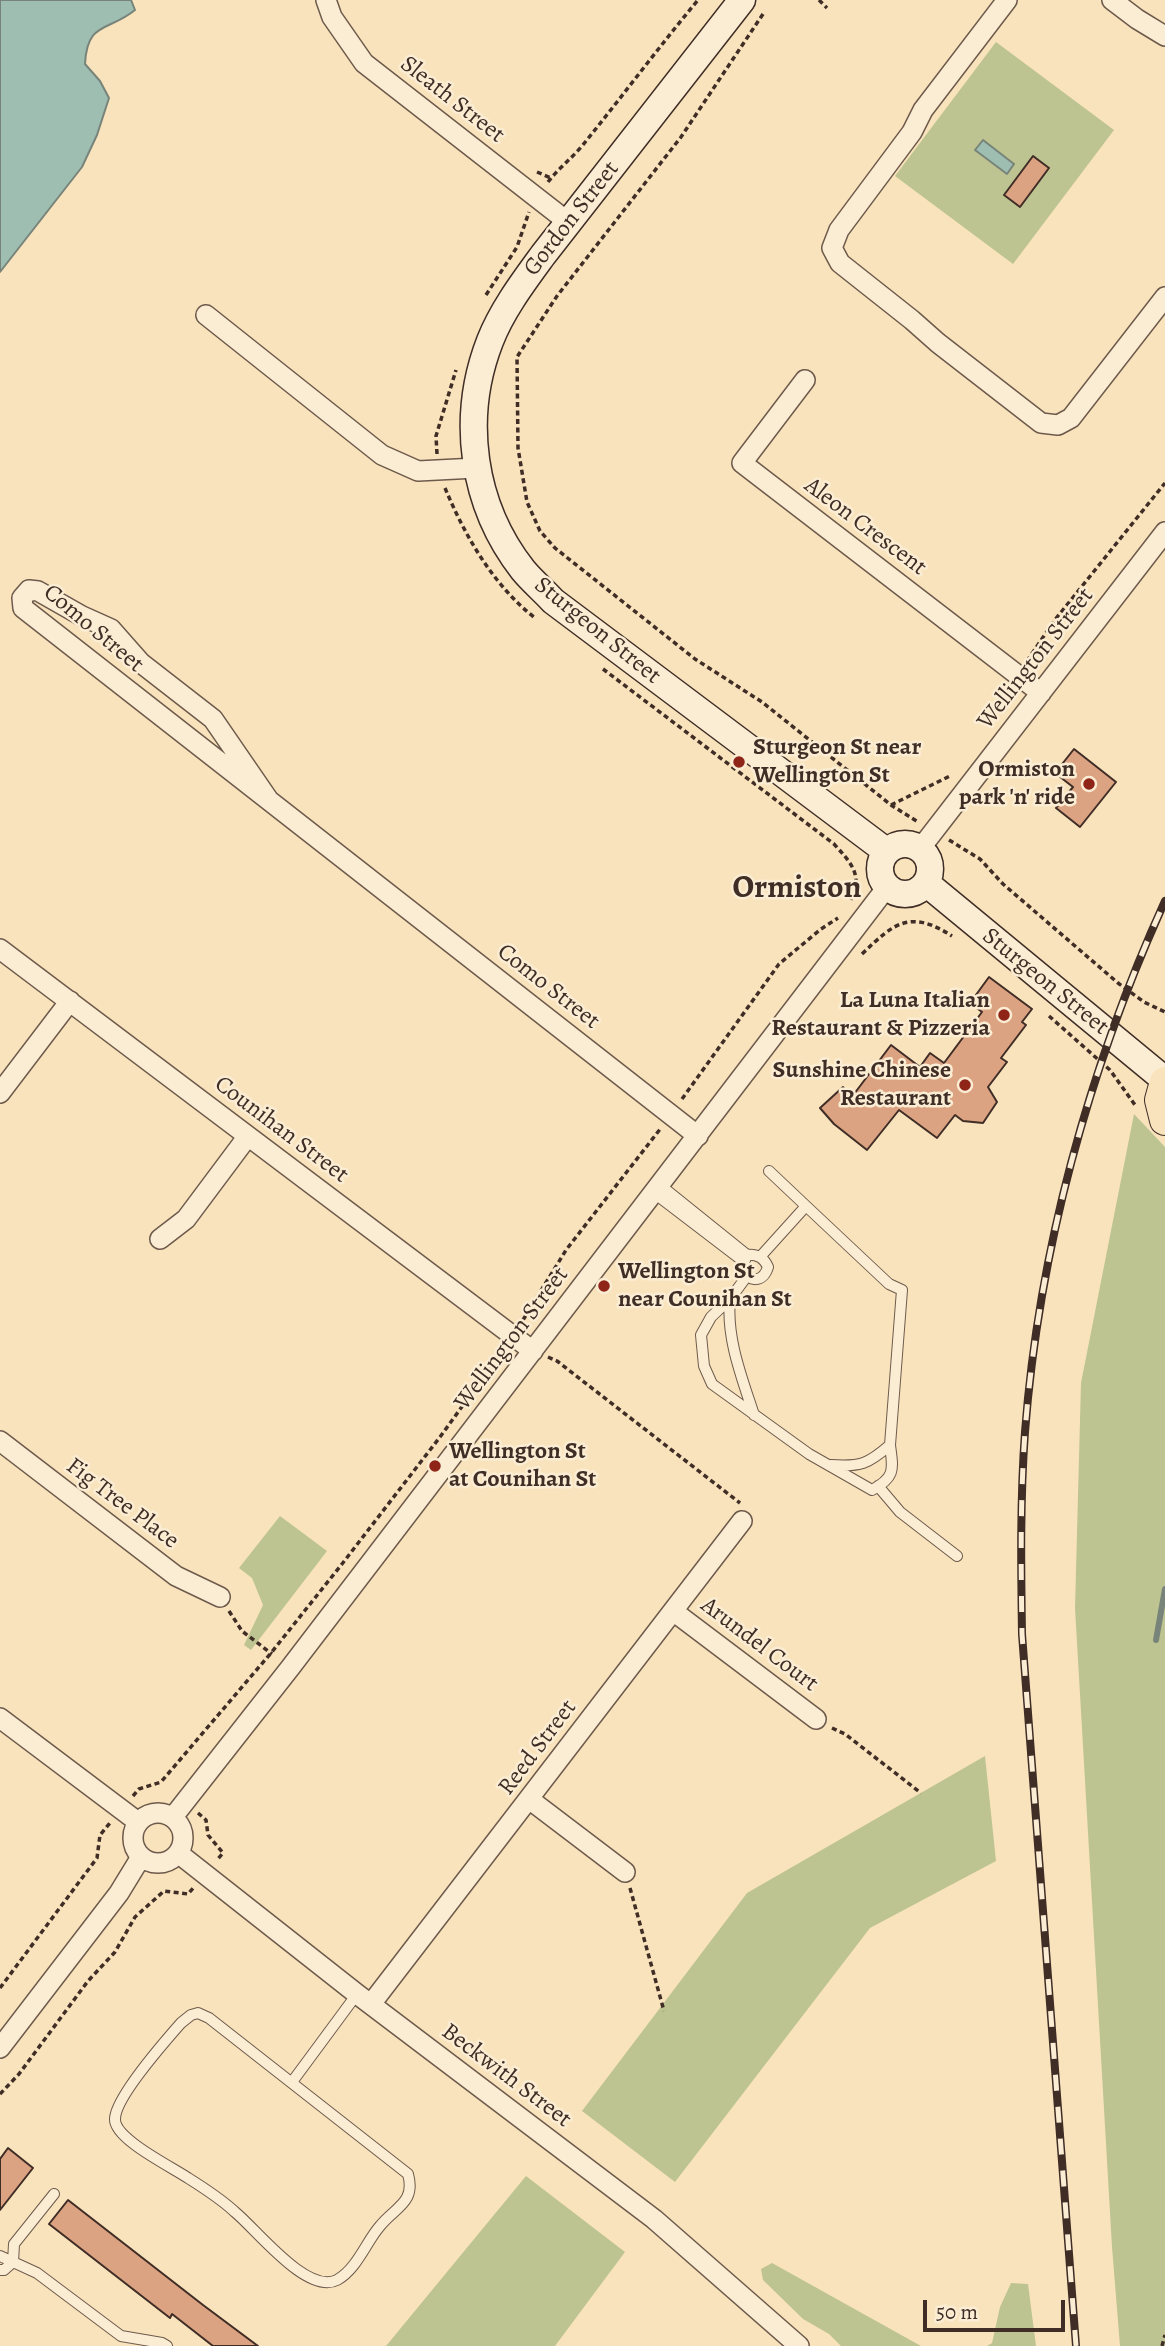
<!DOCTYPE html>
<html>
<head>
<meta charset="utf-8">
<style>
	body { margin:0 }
	#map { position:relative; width:1165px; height:2346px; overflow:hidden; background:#f9e3bc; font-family:Alegreya,serif }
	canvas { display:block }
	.scale { position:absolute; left:923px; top:2300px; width:142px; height:32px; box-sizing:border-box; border:4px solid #3f2d26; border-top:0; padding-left:9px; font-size:21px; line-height:24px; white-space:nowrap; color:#3f2d26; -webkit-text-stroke:5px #fbedd3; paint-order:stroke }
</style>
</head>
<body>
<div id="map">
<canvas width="1165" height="2346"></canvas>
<div class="scale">50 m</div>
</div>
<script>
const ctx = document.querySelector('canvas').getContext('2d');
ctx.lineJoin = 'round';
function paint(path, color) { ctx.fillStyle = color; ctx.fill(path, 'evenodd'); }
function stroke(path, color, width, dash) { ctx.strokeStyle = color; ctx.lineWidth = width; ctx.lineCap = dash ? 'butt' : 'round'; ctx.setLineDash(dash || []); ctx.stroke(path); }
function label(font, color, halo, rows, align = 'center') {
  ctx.font = font + ' Alegreya,serif'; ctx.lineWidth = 5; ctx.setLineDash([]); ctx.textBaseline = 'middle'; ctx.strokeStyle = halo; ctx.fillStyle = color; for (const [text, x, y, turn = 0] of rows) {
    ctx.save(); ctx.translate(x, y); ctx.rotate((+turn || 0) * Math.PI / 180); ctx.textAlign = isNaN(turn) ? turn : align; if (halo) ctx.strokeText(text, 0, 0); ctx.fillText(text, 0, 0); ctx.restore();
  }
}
paint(new Path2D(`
	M996,42L1114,130L1013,264L895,176Z
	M1134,1114L1165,1147V2346H1120L1112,2247L1075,1608L1081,1383Z
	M280,1516L327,1551L251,1650L244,1645L263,1605L252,1578L239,1568Z
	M985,1756L996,1861L870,1928L675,2182L582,2111L747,1893Z
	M526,2176L625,2252L555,2346H386Z
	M772,2263L921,2346H841L829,2334L803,2319L763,2280L761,2269Z
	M1011,2283L1028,2284L1036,2346H987L992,2343L1000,2307Z`), '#bdc491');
const water = new Path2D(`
	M0,0H131L135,10C108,32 87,21 85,64L100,81L109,98L97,135L82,167L0,272Z
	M983,140L1014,164L1007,174L975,150Z`);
paint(water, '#9ebeb2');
stroke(water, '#78847a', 2);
stroke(new Path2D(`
	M1156,1640L1165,1589`), '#78847a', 6);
const building = new Path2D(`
	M1033,156L1049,168L1020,207L1004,195Z
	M1074,749L1116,782L1080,827L1056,808L1073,787L1055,773Z
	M989,977L1032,1009L1022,1022L1026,1025L1001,1058L1007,1062L988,1087L997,1102L983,1123L963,1121L955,1115L937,1138L899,1110L867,1150L834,1124L820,1108L843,1087L851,1098L891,1045L920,1067L930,1053L944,1063L982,1012L970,1003Z
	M8,2148L33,2168L0,2210V2159Z
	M68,2200L203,2305L258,2346H213L172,2314L170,2318L49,2224Z`);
paint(building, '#dca383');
stroke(building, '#3f2d26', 2);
const lane = new Path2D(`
	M769,1171L806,1206
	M660,1185L747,1255C758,1254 764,1258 768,1267C763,1283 749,1283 742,1268L747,1255
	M654,1193L743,1261
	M747,1276L730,1299L711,1317L701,1335L704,1366L712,1384L809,1454L872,1490C896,1477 893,1469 890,1445L902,1290L889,1284L806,1206L760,1257
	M730,1299C726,1338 742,1378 754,1415
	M831,1465C861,1467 868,1464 890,1445
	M878,1486L900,1512L957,1556
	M198,2013L209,2018L408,2174C416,2203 395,2207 380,2226C366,2242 357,2269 337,2280C307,2295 257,2230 235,2212C221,2199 204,2188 188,2178C172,2167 114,2139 115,2119C115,2098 166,2040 181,2023L191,2015Z
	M292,2082L357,1994
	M0,2256L37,2273L121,2336L162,2343L167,2346
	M0,2270H4L13,2262L14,2244L54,2194`);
const street = new Path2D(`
	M326,0L332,17L364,63L568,222
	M1007,0L923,110L912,132L839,230L832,248L840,263L912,320L938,343L1041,423L1058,425L1071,418L1165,297
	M1112,0L1137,19L1165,36
	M206,315L382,455L418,471L476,468
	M805,380L742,463L1041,693
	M268,799L213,719L141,663L111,629L82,616L38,591L29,590L22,598L23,608L698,1136
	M920,849L1165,532
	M0,949L533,1351
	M0,1093L70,1001
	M160,1239L186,1219L248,1136
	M0,1441L176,1576L220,1597
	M673,1611L816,1719
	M0,1718L138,1822
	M529,1799L625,1872
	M133 1838a25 25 0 1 1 50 0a25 25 0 1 1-50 0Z
	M173,1817L290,1668L887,887
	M178,1853L357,1994L654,2219L799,2346
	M371,2004L742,1521
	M0,2048L119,1893L141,1857`);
const secondary = new Path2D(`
	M742,0L543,255C524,281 502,310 490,341C460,418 472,505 523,570C532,581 543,590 553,601L886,851
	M880 869a25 25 0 1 1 50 0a25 25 0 1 1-50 0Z
	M926,883L1165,1080`);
const primary = new Path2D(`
	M1165,1082L1160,1100L1165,1120`);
stroke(lane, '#6e5a4c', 12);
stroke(street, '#6e5a4c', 22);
stroke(secondary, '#3f2d26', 29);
stroke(primary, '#3f2d26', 32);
stroke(new Path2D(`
	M819,0L827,8
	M763,14L681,137L557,296L517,357L518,448L527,502L540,531L555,548L695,659L762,702L891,805L918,822
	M537,172L551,178
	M548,182C558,169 571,159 582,146C621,98 658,48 698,0
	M486,295L517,247L529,212
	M437,454L436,436L456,370
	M445,488C465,536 493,585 535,618
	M1027,661L1054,621L1165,483
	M603,669L834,844C851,863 864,875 850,901
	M891,805L952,775
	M949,840L980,859L1003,884L1118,983L1144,1002L1165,1012
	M862,954C894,923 910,909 952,936
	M1049,1016L1110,1070L1135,1105
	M682,1099L779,964L821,929L838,918
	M523,1320L566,1250L661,1128
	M548,1357L557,1361L740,1503
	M229,1611L242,1631L272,1654
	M832,1728L845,1734L921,1793
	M133,1796L139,1789L161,1782L271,1653L342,1564L440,1437L503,1350
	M198,1813L206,1820L208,1835L223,1853L217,1860
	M630,1888L664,2011
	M0,1988L97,1858L100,1835L110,1823
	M0,2094L19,2074L88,1981L115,1952L135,1917L164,1891L188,1894L194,1887
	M1162,2346L1165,2335`), '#3f2d26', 3.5, [5, 3.5]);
stroke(lane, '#fbedd3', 10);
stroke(street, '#fbedd3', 19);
stroke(secondary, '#fbedd3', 26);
stroke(primary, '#f9e3bc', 30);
const rail = new Path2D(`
	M1076,2346L1022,1634C1021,1567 1020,1500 1025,1432C1039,1249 1089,1068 1165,901`);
stroke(rail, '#3f2d26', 8);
stroke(rail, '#fbedd3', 5, [16]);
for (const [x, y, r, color] of [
	[739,762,7,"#8f2418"],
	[1089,784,7,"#8f2418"],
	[1004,1015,7,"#8f2418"],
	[965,1085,7,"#8f2418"],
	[604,1286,7,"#8f2418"],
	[435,1466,7,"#8f2418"]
]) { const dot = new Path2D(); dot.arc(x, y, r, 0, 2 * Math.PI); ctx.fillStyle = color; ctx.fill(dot); stroke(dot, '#fbedd3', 2.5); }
label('24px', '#3f2d26', '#fbedd3', [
	["Sleath Street",452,100,38],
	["Gordon Street",572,219,-52],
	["Aleon Crescent",865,527,37],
	["Como Street",93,629,40],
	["Sturgeon Street",597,631,39],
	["Wellington Street",1036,659,-52],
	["Sturgeon Street",1045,982,39],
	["Como Street",548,987,38],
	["Counihan Street",281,1130,37],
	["Wellington Street",512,1339,-53],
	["Fig Tree Place",122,1504,37],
	["Arundel Court",759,1645,37],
	["Reed Street",538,1748,-53],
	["Beckwith Street",506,2076,37]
]);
label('bold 24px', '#3f2d26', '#fbedd3', [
	["Sturgeon St near",753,748],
	["Wellington St",753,776],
	["Ormiston",1075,770,"right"],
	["park 'n' ride",1075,798,"right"],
	["La Luna Italian",990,1001,"right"],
	["Restaurant & Pizzeria",990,1029,"right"],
	["Sunshine Chinese",951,1071,"right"],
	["Restaurant",951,1099,"right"],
	["Wellington St",618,1272],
	["near Counihan St",618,1300],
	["Wellington St",449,1452],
	["at Counihan St",449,1480]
], 'left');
label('bold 32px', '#3f2d26', '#fbedd3', [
	["Ormiston",797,889]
]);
</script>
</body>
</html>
